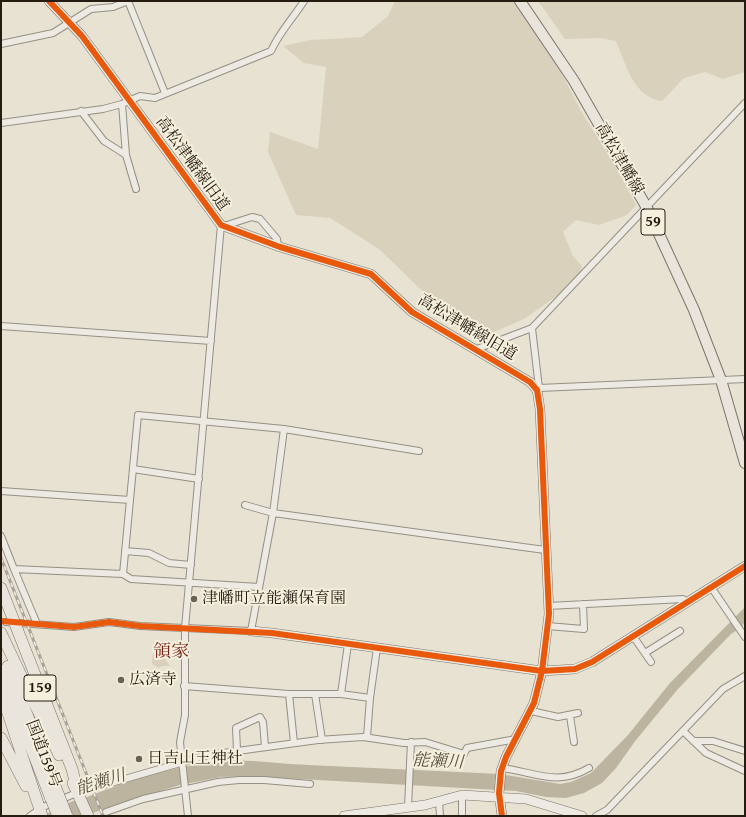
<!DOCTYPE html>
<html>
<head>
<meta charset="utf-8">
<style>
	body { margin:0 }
	#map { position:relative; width:746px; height:817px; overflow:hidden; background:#e8e2d2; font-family:"Gentium Book Plus",serif }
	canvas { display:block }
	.frame { position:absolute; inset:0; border:2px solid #261b10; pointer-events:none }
</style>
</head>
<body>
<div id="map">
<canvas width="746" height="817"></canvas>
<div class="frame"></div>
</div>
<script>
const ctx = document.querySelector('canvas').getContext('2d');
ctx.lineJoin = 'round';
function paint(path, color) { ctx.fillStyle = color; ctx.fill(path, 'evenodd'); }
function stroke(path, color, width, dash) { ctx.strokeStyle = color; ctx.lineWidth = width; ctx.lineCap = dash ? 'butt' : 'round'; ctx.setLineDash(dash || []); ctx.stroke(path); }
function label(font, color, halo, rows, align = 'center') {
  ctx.font = font + ' "Gentium Book Plus","Noto Serif JP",serif'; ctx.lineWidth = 4; ctx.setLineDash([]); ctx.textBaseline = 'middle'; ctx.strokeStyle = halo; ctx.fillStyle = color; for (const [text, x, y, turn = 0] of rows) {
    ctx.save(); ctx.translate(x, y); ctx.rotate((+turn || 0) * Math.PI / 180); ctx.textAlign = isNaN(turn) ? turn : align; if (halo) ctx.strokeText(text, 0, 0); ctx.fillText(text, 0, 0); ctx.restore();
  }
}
paint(new Path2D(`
	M395,1H517L549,49L581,111L617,169L636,205L627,215L599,225L576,220L563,232L573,256L582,266L580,274L564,291L524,319L487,335L469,331L444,312L379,249L330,218L296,215L268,152L270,132L318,149L326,67L304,63L283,46L311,40L362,37L388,16Z
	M538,1H745V72L723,79L705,72L684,78L662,101C633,97 626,64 616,41L601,38L565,39Z
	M159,642L163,650L162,655L170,666H162L159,668L152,664C151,659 155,646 159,642Z`), '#dad1bc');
paint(new Path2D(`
	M745,607V621L742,627L731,634L678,689L636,740L616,768L602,783L584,793L566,798L546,797L516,791L246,776L221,777L180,785L124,802L84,816H42L73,801H78C119,783 176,765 221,761C251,759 279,764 309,765C373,768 437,771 500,774L560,784L571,782L591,773L628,735L670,683Z`), '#bdb4a0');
stroke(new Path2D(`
	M25,816L33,810`), '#bdb4a0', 1.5);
const street = new Path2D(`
	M128,1L165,93
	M1,44L53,33L91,9L113,7L128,1
	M122,104L126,155
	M81,111L104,141L126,155L136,189
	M1,123L103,109L122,104L140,96L155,98L271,51C279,33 293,18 304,1
	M224,226L252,217L260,219L277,239L278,246
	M1,326L211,341
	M532,328L539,388L537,390
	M477,349L532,328L745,103
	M539,388L745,379
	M284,429L419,451
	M133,469L199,479
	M1,491L130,500
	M245,505L273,513L545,550
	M1,536L14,569L123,574L138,415L284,429L273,513L251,631L140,626L109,622L74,627L6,622
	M125,551L149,553L169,563L191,565
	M14,569L37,624
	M123,574L131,579L259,587
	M711,587L745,637
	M548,606L683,599L687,602
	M547,626L584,629L583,604
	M633,636L651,662
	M645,653L680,631
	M184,686L289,694H341L370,698
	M289,694L294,743
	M315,694L322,740
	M341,694L348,644
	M531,711L558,717L578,713
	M570,716L574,742
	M683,731L706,753L745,771
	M367,737L370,698L377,648
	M693,741H713L745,751
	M237,750L236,728L260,717L263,722L265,747
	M502,768C535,772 557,787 589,768
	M97,787L208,755L318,740L363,737L404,743L425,742L464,754L467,748L516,739
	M439,801L440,816
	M408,807L411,742
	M106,812L143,799L218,782L239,780H264L310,784
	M30,816L43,807L79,792
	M188,816L180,742L185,715V628L221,225
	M462,816V795
	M596,816L607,810L723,689L745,676`);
const secondary = new Path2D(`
	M49,1L82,36L221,225L280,247L371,274L412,312L530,382L537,390L540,409L549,614L542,671L534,703L506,757L501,771L499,793L502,816
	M251,631L272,633L542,671L575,669L592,662L745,566
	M344,816L425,805L462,795L526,799L582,816`);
const primary = new Path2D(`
	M520,1L574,81L647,208L694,310L721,380L745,463`);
const highway = new Path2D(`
	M1,588L72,769L77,789
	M1,633L59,755
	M8,666L59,796
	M1,670L51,799
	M1,692L42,816
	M1,738L26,786
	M73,783L88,816`);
stroke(street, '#949085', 8);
stroke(secondary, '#79756b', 10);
stroke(primary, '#79756b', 12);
stroke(highway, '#79756b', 12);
stroke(street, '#eceae2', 6);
stroke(secondary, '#eceae2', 9);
stroke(primary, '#e9e5dd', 10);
stroke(highway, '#e9e5dd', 11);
const rail = new Path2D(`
	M1,558L103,816`);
stroke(rail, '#a7a39c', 3);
stroke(rail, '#f5efdd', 1.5, [4.5]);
const highwayBridge = new Path2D(`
	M59,796L67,816
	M51,799L58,816`);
stroke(highwayBridge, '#79756b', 12, []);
stroke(highwayBridge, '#e9e5dd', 11);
stroke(new Path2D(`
	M49,1L82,36L221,225L280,247L371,274L412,312L530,382L537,390L540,409L549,614L542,671L534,703L506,757L501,771L499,793L502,816
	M1,621L74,627L109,622L140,626L272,633L542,671L575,669L592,662L745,566`), '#e8590c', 6);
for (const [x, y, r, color] of [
	[194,599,4,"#6a6154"],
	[121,680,4,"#6a6154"],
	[139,759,4,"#6a6154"]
]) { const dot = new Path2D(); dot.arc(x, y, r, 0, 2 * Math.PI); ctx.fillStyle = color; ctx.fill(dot); stroke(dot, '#f5efdd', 1.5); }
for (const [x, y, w] of [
	[653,222,24],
	[40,688,32]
]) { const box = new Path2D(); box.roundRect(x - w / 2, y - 13, w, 26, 3); ctx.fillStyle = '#f5efdd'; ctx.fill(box); stroke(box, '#261b10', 1); }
label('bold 15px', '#261b10', null, [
	["59",653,222],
	["159",40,688]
]);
label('16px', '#261b10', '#f5efdd', [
	["高松津幡線",619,159,60],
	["高松津幡線旧道",192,164,54],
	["高松津幡線旧道",467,328,31],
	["国道159号",43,754,69]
]);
label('16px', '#261b10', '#f5efdd', [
	["津幡町立能瀬保育園",202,599],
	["広済寺",129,680],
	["日吉山王神社",147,759]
], 'left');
label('italic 17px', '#5b5141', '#f5efdd', [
	["能瀬川",438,762,3],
	["能瀬川",101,783,-17]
]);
label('18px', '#7a1f14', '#f5efdd', [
	["領家",171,652]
]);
</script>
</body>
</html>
